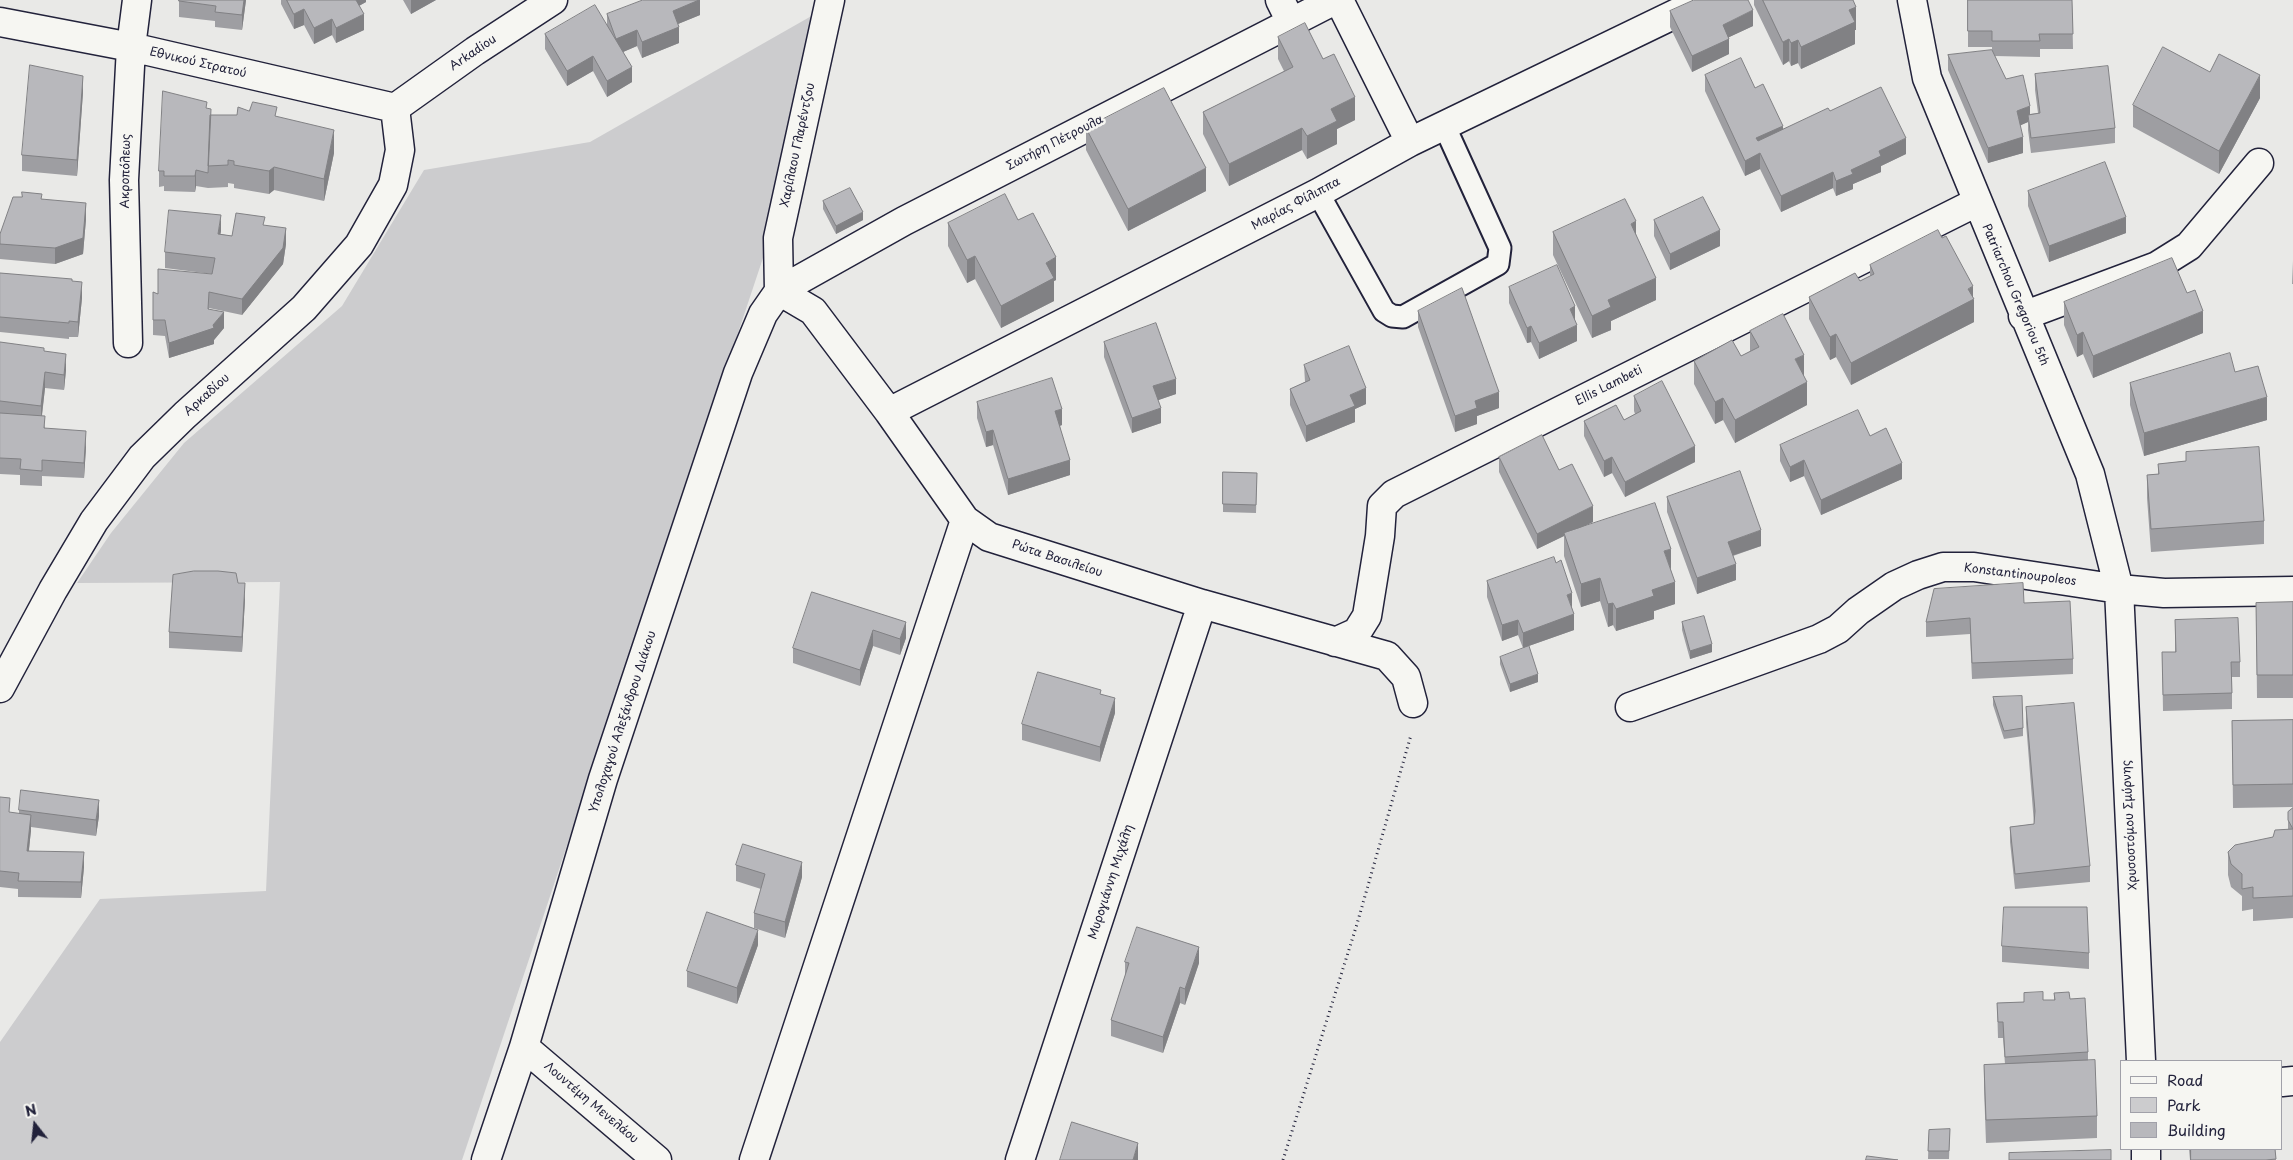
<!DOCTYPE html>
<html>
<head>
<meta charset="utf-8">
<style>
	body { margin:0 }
	#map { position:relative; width:2293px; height:1160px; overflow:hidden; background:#e9e9e7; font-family:"Playpen Sans",sans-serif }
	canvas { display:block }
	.legend { position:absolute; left:2120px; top:1060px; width:162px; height:90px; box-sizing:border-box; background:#f6f6f2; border:1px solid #a1a1a9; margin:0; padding:6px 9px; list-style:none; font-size:15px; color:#22223b }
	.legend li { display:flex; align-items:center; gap:10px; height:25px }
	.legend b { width:25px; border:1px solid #a1a1a9 }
	.north { position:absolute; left:10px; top:1100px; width:50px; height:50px; -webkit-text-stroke:4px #f6f6f2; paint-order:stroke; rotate:344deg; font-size:14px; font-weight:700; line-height:20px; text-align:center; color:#22223b }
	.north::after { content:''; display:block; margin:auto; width:18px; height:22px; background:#22223b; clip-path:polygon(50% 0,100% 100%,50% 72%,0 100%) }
</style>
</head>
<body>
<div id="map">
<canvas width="2293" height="1160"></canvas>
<ul class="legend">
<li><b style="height:6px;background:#f6f6f2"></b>Road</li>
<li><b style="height:14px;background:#ccccce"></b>Park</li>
<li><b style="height:14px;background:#b8b8bc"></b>Building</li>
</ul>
<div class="north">N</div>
</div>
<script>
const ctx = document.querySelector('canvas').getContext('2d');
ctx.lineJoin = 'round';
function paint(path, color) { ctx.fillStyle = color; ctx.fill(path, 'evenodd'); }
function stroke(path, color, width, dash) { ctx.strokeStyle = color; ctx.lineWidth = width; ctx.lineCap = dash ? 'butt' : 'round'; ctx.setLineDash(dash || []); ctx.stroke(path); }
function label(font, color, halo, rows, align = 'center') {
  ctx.font = font + ' "Playpen Sans",sans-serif'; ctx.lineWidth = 5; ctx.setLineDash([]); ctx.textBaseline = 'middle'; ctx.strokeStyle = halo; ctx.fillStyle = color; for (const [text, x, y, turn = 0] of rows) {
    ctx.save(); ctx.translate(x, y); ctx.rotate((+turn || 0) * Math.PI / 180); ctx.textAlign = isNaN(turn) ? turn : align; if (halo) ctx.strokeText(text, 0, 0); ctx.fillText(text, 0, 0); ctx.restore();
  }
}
paint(new Path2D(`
	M822,10L768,243L462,1160H0V1042L100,899L266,891L280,582L77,583L111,533L184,443L342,306L424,170L590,142Z`), '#ccccce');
const service = new Path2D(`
	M1318,193L1384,311L1392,316L1403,317L1498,264L1500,248L1444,125`);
const minor = new Path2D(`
	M1280,0L1291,22
	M1339,0L1410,142
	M1912,0L1927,78L2090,474L2119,589L2141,1061
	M0,22L131,47L395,108
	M395,108L475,51L553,0
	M779,291L813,311L889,412L965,520L989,537L1202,604L1387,656L1406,677L1413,703
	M779,291L778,238L830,0
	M2023,316L2157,266L2189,246L2259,163
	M128,343L124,180L131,47L137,0
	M889,412L1318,193L1410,142L1704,0
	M1335,642L1357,632L1367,616L1380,536L1382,506L1394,494L1977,202
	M0,688L53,590L94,521L142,457L185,415L304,308L359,245L393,185L400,150L395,108
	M1630,707L1819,639L1838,629L1858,611L1894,586L1918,575L1943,567H1974L2119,589L2164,593L2293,591
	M524,1047L657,1160
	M2282,1082L2293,1081
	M2146,1149V1160
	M486,1160L524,1047L603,779L738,373L763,314L779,291L904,221L1335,0
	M754,1160L965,520
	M1020,1160L1202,604`);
stroke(service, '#22223b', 25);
stroke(minor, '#22223b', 31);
stroke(new Path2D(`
	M1283,1160L1357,924L1411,735`), '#22223b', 3, [1, 4]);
stroke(service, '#f6f6f2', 21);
stroke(minor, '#f6f6f2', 28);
paint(new Path2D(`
	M179,0H246L242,30L215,27V21L179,17Z
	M281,0H366V2L359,6L364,30L336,43L332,35L314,44L304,25L294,29L281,4Z
	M403,0H436L411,14Z
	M700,0V15L678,24L679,43L642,58L637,46L623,52L632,82L607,97L593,71L567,86L545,49V34L607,24V14Z
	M1754,0H1853L1856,30H1855V44L1801,69L1798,63L1791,66L1789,61L1783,65L1754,5Z
	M1968,0H2072L2073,49H2040V57L1995,56L2006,79L2030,114L2038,113L2035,90V74L2115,128V143L2031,153L2028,130V122L2020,125L2023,153L1988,163L1948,70V55L1992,50V47H1968Z
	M1670,11L1753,26L1729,37V54L1692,72L1670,27Z
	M1278,37L1323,59L1355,120L1337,129V144L1307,159L1302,150L1229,186L1203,134V112L1284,71L1278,59Z
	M1705,75L1755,88L1783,129L1830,111L1906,154L1881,166V172L1853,184V189L1836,196L1833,188L1781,212L1760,169L1745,176L1705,91Z
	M83,92L77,176L22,171V155Z
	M2260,98L2219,174L2133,127V105Z
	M207,109L211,115H237L249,111L277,117L334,153L324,201L274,190L269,194L234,188V184L228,183V187L208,188L196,186L195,192L164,191V186L159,187V171Z
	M1086,128L1206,191L1128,231L1086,150Z
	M2028,191L2126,233L2049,262L2028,206Z
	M42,199L86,219L83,254L55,264L0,259V234Z
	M823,201L863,220L836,234L823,209Z
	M1018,220L1056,280L1054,281V301L1001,328L975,279L967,283L948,246V223Z
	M1654,220L1720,246L1670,270L1654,236Z
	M265,226L286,244L283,264L242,315L209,308V309L224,328L214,340V344L169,358L165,336L153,335V292L158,294L212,274L165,268V252L221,231L220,234L232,236Z
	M1553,232L1636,234L1656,300L1611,321V330L1592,338L1553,255Z
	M2293,261V284H2292Z
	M1870,265L1973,297L1974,322L1851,385L1836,357L1830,360L1809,319V297L1860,281L1870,276Z
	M0,273L72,281L82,298L78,337H69V339L0,332Z
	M1509,287L1577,341L1539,359L1531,342L1527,343L1509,303Z
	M2064,302L2203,333L2093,378L2083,354L2077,357L2064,325Z
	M1418,311L1499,408L1477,416V424L1455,432L1418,327Z
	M1750,331L1804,377L1807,405L1735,443L1723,420L1715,424L1694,384V361L1741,356L1750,351Z
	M0,342L44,351L66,370L64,390L45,388L42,416L45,428L86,447L84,478L42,476V486L20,485V475L0,474Z
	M1104,342L1176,394L1158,400L1161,423L1132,433L1104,357Z
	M1304,365L1366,404L1355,409V422L1306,442L1290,405V389L1305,382Z
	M2235,372L2267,420L2144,456L2130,405V383Z
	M1634,396L1695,462L1625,497L1612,473L1604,477L1584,436V421L1624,420L1635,414L1634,411Z
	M977,402L1062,425L1060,426L1070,475L1008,495L993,445L986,447L977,418Z
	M1870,436L1902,479L1821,515L1804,476L1790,482L1780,461V445Z
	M2186,452L2264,521V544L2151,552L2147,498V475L2158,474V464L2186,461Z
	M1499,457L1559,470L1593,522L1580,528L1671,570L1675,604L1654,611V619L1616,631L1613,625L1608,627L1600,601L1581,607L1564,556V536L1537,549L1499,472Z
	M1223,472L1257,473L1256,513L1223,512Z
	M1667,497L1761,546L1733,556L1736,580L1697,594L1667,512Z
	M1487,581L1572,608L1574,630L1523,648L1518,635L1502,641L1487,597Z
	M238,583L245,599L242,652L169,648V632Z
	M2293,602V698H2257L2256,603Z
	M2024,603L2073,659V674L1972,679L1970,634L1926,637V622Z
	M2175,620L2240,662V677H2232V709L2163,711L2162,652H2175Z
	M906,622V638L900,655L873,646L860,686L793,663V648Z
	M1682,622L1712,652L1690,659L1682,630Z
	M1500,657L1538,682L1510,692L1500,664Z
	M1101,694L1115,713L1100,762L1022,740V724Z
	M1993,697L2023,728V736L2004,739L1993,705Z
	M2026,707L2090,866V882L2015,889L2010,842V827L2034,824L2026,723Z
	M2293,720V807L2233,808L2232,721Z
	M0,797L10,813L19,814V810L99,816L96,836L31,827L29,851L84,867L81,898L18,897V889L0,887Z
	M2293,808V918L2253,921V909L2242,911V896L2231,887L2228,875V852L2273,837L2288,829V812Z
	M736,865L802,877L785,938L754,928V913L761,889L736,881Z
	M758,945L737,1004L687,987V971Z
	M2002,946L2089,953V969L2002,962Z
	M1125,962L1199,963L1185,1005L1180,1003L1163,1053L1111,1036V1020L1125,976Z
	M2024,993L2043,1000H2054V993L2070,999L2088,1052V1061L2097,1116V1138L1986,1143L1984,1088V1065L2005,1064L2003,1038H1998L1997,1003L2024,1002Z
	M1950,1129L1949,1159H1928L1929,1130Z
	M2189,1149H2275L2276,1160H2190Z`), '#9e9ea2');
paint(new Path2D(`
	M244,0H246L242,30V15Z
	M353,0H366V2L353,9Z
	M411,0H436L411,14Z
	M699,0H700V15L673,26V11Z
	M1856,7V30H1855V44L1801,69V47L1849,10Z
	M304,9V25L294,29V14Z
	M1753,10V26L1723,40V25Z
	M364,14V30L336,43V28Z
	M332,19V35L314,44V28Z
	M679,27V43L642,58V42Z
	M637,30V46L616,55V39Z
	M1729,39V54L1692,72V56Z
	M1789,39V61L1783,65V42Z
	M1798,40V63L1791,66V43Z
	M593,56V71L567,86V71Z
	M632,67V82L607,97V81Z
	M2260,75V98L2219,174V151Z
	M83,76V92L77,176V160Z
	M1355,97V120L1337,129V144L1307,159V136L1331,109Z
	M2030,106V121L2028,115V122L2017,127V111Z
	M1783,126V141L1756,154V138Z
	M1302,128V150L1229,186V164Z
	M334,130V153L324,201V179Z
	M2023,137V153L1988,163V148Z
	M1906,138V154L1881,166V172L1853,184V189L1836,196V181L1879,151Z
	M1760,153V169L1745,176V161Z
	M274,167V190L269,194V171Z
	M1206,168V191L1128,231V209Z
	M196,170V186L195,192V176Z
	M1833,172V188L1781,212V196Z
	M86,203V219L83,254L55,264V248Z
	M863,212V220L836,234V226Z
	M221,215V231L218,249V234Z
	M2126,217V233L2049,262V246Z
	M1636,221V244L1631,224Z
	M286,228V244L283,264L242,315V299Z
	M1720,230V246L1670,270V254Z
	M975,256V279L967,283V260Z
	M1056,257V280L1054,281V301L1001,328V306L1046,263Z
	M1656,278V300L1611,321V330L1592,338V316L1608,300Z
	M82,282V298L78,337V322Z
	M1973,286V300L1974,299V322L1851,385V363Z
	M1575,306V322L1570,309Z
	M2203,311V333L2093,378V356Z
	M224,312V328L214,340V344L169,358V343L213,325Z
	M1577,325V341L1539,359V343Z
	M1531,326V342L1527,343V328Z
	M2083,332V354L2077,357V335Z
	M1836,334V357L1830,360V337Z
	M66,354V370L64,390V375Z
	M1804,355V377L1795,359Z
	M45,372V388L41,422V406Z
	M1176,379V394L1153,402V386Z
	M1807,382V405L1735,443V420Z
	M1366,388V404L1355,409V422L1306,442V426L1350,395Z
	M1499,392V408L1477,416V424L1455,432V416L1475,401Z
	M2267,397V420L2144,456V433Z
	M1723,398V420L1715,424V402Z
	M1161,408V423L1132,433V418Z
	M1062,409V425L1055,427V411Z
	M993,430V445L986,447V432Z
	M86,431V447L84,478V463Z
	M1695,446V462L1625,497V482Z
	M1612,457V473L1604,477V461Z
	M1070,460V475L1008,495V479Z
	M1804,460V476L1790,482V467Z
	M1902,463V479L1821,515V500Z
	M1593,506V522L1565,535L1564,533V536L1537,549V534Z
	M1761,530V546L1728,557V542Z
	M1671,549V571L1664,551Z
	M1736,564V580L1697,594V578Z
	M1600,578V601L1581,607V584Z
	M1675,582V604L1654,611V619L1616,631V609L1652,590Z
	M245,583V599L242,652V637Z
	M1572,593V609L1567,595Z
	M1613,603V625L1608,627V604Z
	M1574,614V630L1523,648V633Z
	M1518,620V635L1502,641V625Z
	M906,622V638L900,655V639Z
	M873,630V646L860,686V670Z
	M1712,644V652L1690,659V651Z
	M1538,674V682L1510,692V684Z
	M1115,698V713L1100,762V747Z
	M99,800V816L96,836V820Z
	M31,815V831L27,866V851Z
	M84,852V867L81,898V882Z
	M802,862V877L785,938V922Z
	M758,930V945L737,1004V988Z
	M1199,947V963L1185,1005V989Z
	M1180,987V1003L1163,1053V1037Z
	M1138,1143V1160H1133Z`), '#818184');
const building = new Path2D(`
	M179,0H244L242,15L215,12L216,6L179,1Z
	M287,0H356L364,14L336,28L332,19L314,28L304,9L294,14Z
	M643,0H699L673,11L679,27L642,42L637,30L616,39L607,14Z
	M1694,0H1748L1753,10L1723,25L1729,39L1692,56L1670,11Z
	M1763,0H1853L1856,7L1849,10L1855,22L1801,47L1798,40L1791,43L1789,39L1783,42Z
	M1968,0H2072L2073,34H2039L2040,41H1992V31H1968Z
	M595,5L632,67L607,81L593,56L567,71L545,34Z
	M1305,23L1323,59L1334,54L1355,97L1331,109L1337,121L1307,136L1302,128L1229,164L1203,112L1293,67L1278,37Z
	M2163,47L2210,72L2219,54L2260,75L2219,151L2133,105Z
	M1992,50L2006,79L2023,75L2030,106L2017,111L2023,137L1988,148L1948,55Z
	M1741,58L1755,88L1763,84L1783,126L1756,138L1758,141L1828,108L1830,111L1881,87L1906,138L1879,151L1881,156L1851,170L1853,174L1836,181L1833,172L1781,196L1760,153L1745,161L1705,75Z
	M30,65L83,76L77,160L22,155Z
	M2108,66L2115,128L2031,138L2028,115L2040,113L2035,74Z
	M1164,88L1206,168L1128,209L1086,128Z
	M163,91L207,102L206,108L211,109L208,173L196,170L195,176H164V171H159Z
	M253,102L277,107L275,116L334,130L324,179L274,167L269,171L234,165V161L228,160V165L208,166L210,115H237L238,107L249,111Z
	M2105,162L2126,217L2049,246L2028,191Z
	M850,188L863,212L836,226L823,201Z
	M22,192L42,194L41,199L86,203L83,238L55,248L0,244V234L13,197H22Z
	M1005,194L1018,220L1033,213L1056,257L1046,263L1054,278L1001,306L975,256L967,260L948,223Z
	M1703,197L1720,230L1670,254L1654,220Z
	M1625,199L1636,221L1631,224L1656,278L1608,300L1611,307L1592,316L1553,232Z
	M169,210L221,215L218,234L232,236L236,213L265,217L263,225L286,228L283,248L242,299L209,292L208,309L224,312L213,325L214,328L169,343L165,320H153V292L158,294V269L212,274L215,258L165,252Z
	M1938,230L1942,238L1946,236L1973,286L1968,289L1974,299L1851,363L1836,334L1830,337L1809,297L1855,273L1860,281L1874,274L1870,265Z
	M2172,258L2187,293L2195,290L2203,311L2093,356L2083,332L2077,335L2064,302Z
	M1557,265L1575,306L1570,309L1577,325L1539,343L1531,326L1527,328L1509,287Z
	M0,273L72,279V281L82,282L78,322L69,321V323L0,317Z
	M1462,288L1499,392L1475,401L1477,408L1455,416L1418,311Z
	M1783,314L1804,355L1795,359L1807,382L1735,420L1723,398L1715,402L1694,361L1732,340L1741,356L1759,347L1750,331Z
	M1156,323L1176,379L1153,386L1161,408L1132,418L1104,342Z
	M0,342L44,348V351L66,354L64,375L45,372L41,406L0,401Z
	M1349,346L1366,388L1350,395L1355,406L1306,426L1290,389L1310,380L1304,365Z
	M2230,353L2235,372L2258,366L2267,397L2144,433L2130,383Z
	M1052,378L1062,409L1055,411L1070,460L1008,479L993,430L986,432L977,402Z
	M1662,381L1695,446L1625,482L1612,457L1604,461L1584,421L1616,405L1624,420L1641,411L1634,396Z
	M1858,410L1870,436L1886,428L1902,463L1821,500L1804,460L1790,467L1780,445Z
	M0,413L45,416L44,428L86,431L84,463L42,460V471L20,469L21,459L0,458Z
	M1542,435L1559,470L1572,464L1593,506L1537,534L1499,457Z
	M2259,447L2264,521L2151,529L2147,475L2159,474L2158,464L2186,461V452Z
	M1740,471L1761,530L1728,542L1736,564L1697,578L1667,497Z
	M1223,472L1257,473L1256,505L1223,504Z
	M1655,503L1671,549L1664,551L1675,582L1652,590L1654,596L1616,609L1613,603L1608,604L1600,578L1581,584L1564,533Z
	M1554,557L1556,563L1561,560L1572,593L1567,595L1574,614L1523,633L1518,620L1502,625L1487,581Z
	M194,571H218L236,573L238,583H245L242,637L169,632L173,575Z
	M2023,583L2024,603L2070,601L2073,659L1972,663L1970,618L1926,622L1934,589Z
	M812,592L906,622L900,639L873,630L860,670L793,648Z
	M2293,602V675H2257L2256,603Z
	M1704,616L1712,644L1690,651L1682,622Z
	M2238,618L2240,662H2231L2232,693L2163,695L2162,652H2176L2175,620Z
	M1529,646L1538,674L1510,684L1500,657Z
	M1038,672L1101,690L1100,694L1115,698L1100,747L1022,724Z
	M2022,696L2023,728L2004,731L1993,697Z
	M2074,703L2090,866L2015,874L2010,827L2034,824L2035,811L2026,707Z
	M2293,720V784L2233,785L2232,721Z
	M21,790L99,800L96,820L19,810Z
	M0,797L10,798L9,812L31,815L27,851L84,852L81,882L18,881L19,873L0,871Z
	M2293,808V896L2253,898V887L2242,889V874L2231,864L2228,852L2235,845L2273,837L2275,830L2293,829L2288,820V812Z
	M743,844L802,862L785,922L754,913L765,874L736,865Z
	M2004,907H2087L2089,953L2002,946Z
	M707,912L758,930L737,988L687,971Z
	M1137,927L1199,947L1185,989L1180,987L1163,1037L1111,1020L1129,963L1125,962Z
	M2043,992V1000H2055L2054,993L2069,992L2070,999L2085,998L2088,1052L2005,1057L2003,1022H1998L1997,1003L2024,1002V993Z
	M2095,1060L2097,1116L1986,1120L1984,1065Z
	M1072,1122L1138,1143L1133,1160H1060Z
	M1950,1129L1949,1151H1928L1929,1130Z
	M2191,1149H2275L2276,1159L2266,1160H2191Z
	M2111,1150V1160H2009V1153Z
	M1867,1156L1898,1160H1866Z`);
paint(building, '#b8b8bc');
stroke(building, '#818184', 1);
label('12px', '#22223b', '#f6f6f2', [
	["Arkadiou",473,53,-34],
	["Εθνικού Στρατού",198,63,13],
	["Σωτήρη Πέτρουλα",1055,143,-27],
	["Χαρίλαου Γλαρέντζου",798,145,-78],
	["Ακροπόλεως",126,171,-89],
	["Μαρίας Φίλιππα",1296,204,-28],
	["Patriarchou Gregoriou 5th",2015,295,67],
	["Ellis Lambeti",1609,386,-27],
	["Αρκαδίου",207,395,-42],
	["Ρώτα Βασιλείου",1057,559,18],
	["Konstantinoupoleos",2020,575,7],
	["Υπολοχαγού Αλεξάνδρου Διάκου",623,722,-72],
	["Χρυσοστόμου Σμύρνης",2130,825,-93],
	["Μυρογιάννη Μιχάλη",1111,882,-72],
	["Λουντέμη Μενελάου",591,1103,40]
]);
</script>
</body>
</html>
